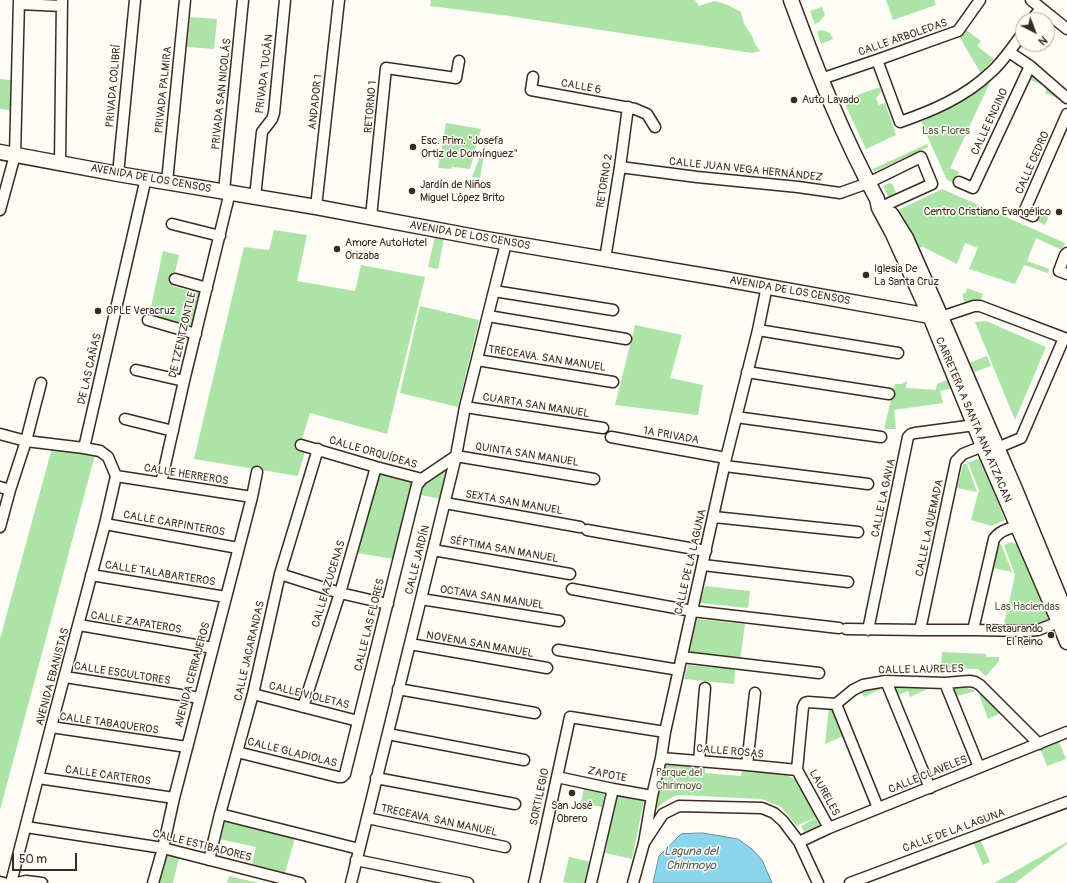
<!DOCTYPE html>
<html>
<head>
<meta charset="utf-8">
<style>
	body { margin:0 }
	#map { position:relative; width:1067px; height:883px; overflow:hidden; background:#fdfcf7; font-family:Pangolin,sans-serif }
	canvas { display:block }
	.north { position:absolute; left:1015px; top:12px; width:40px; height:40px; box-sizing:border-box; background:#fdfcf7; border:1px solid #afa8a0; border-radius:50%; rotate:138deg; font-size:11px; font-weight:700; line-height:16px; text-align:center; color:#3b2a1e }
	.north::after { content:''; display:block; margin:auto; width:14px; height:18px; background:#3b2a1e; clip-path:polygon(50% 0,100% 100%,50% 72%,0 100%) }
	.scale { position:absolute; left:12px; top:853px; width:65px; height:18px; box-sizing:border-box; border:2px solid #3b2a1e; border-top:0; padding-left:5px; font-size:12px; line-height:14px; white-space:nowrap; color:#3b2a1e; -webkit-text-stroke:3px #fdfcf7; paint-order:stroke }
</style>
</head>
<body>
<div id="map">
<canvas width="1067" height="883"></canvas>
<div class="north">N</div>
<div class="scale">50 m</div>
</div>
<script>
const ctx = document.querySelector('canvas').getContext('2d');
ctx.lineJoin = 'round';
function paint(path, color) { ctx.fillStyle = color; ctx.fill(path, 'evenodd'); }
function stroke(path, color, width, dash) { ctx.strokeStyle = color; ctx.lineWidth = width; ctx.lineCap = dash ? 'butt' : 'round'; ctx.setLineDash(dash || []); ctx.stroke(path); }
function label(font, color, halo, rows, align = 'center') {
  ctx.font = font + ' Pangolin,sans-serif'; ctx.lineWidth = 3; ctx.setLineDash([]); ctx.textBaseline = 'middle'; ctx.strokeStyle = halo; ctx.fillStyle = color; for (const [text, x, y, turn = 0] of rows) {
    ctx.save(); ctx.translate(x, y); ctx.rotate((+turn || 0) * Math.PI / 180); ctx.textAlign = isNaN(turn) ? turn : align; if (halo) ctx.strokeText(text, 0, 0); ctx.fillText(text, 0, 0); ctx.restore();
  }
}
paint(new Path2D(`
	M431,0H695L699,6L715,1L728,5L741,12L744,24L752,36L755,44L760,51L752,53L509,16L430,6Z
	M886,0H934L936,5L893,20Z
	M822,7L825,15L819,22L815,24L810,11Z
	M190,17L217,19L214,49L187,47Z
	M965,29L981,41L977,46L994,59L984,69L980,72L959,36L962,34Z
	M822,30L830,33L833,39L821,44L817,31Z
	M1032,69L1064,101L1045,93L1047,87L1028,79Z
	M992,78L950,168L959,172L954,183L947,180L921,122L961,100Z
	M0,79L11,80L10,110L0,109Z
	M880,87L881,92L876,98L879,105L885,103L896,135L866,149L843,100Z
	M446,123L481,129L470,169L452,167L451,169L438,168Z
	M487,138L480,178L472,177Z
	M927,144L928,147L874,172L873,169Z
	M890,183L893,185L896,193L895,197L890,200L883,186Z
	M942,189L1065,243L1062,250L1036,238L1027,261L1049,269L1048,273L1024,265L1015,284L969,269L978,248L965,243L957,264L923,247L918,248L896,211Z
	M1039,209L1050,213L1045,225L1035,220Z
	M274,230L307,235L297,281L355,291L361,265L425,277L387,434L310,413L299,449L305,451L298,476L194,459L244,247L269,250Z
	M435,236L444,238L438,269L428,267Z
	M163,251L179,255L172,286L201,293L193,327L149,316Z
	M967,288L983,294L981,299L965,304L962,294L966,293Z
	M420,306L479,320L458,407L400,393Z
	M986,321L1046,347L1015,420L975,322Z
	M635,325L682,335L670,378L703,385L698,415L615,405Z
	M987,356L991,366L972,373L969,363Z
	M949,379L952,388L940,391L943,403L894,410L896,429H884L895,384H902L907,381L906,388L936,390L937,384Z
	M52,448L95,455L0,810V639Z
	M980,458L1005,520L992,526L971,520L979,490L968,463Z
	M963,464H967L977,492L957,488Z
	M447,465L441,499L421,495L424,484Z
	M379,472L415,480L394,559L357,553Z
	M1011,542L1020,546L1052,619L1035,627L1004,624L1015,575L1004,545Z
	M1001,544L1012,572L994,568L997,548L998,545Z
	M705,586L750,591L748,608L700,603Z
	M697,619L745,624L740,660L689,653Z
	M942,652L986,654V657H999V661L986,676L978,669L941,668Z
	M688,665L735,669L734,684L684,679Z
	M881,685L883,688L864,697L861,691Z
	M934,686L910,697L908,691L899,695L895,687Z
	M953,687L967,688L976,691L957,696Z
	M978,691L1001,713L988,719Z
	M829,707H832L843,736L825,744Z
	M1058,739L1066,759L1047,766L1039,746Z
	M674,763L705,766V773L741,776L742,769L785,775L798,780L816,817L796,826L789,816L781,807L762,799L678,795C667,799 660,804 653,813L665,765Z
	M584,788L605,792L602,807L581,803Z
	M617,795L644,800L632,859L605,853Z
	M816,818L819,825L804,832L801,826Z
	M224,820L295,838L285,873L252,864L256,847L219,839Z
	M980,839L990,862L983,865L973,842Z
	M1067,842V844L1015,883H994Z
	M165,855L179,858L173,883H158Z
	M569,857L591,862L586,883H569L563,882Z
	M229,876L259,883H227Z`), '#ace4a8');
const water = new Path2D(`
	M703,833L738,839L752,849L762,860L772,883H653L659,856L681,834Z`);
paint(water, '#8bd5ec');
stroke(water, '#6b919a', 1);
const street = new Path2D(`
	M1031,0L1067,29
	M19,4L62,6
	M1032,20L1041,8
	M1009,52L1030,66L1067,98
	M877,60L900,122C932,111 965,97 990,73C1003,62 1013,46 1023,33
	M533,77L531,90L635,109L647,114L655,127
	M821,79L877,60L958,31L980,0
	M60,163L62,0
	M620,167L697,177L798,187L840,193L868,183L921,157L932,184L879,208
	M118,174L135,0
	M167,182L185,0
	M959,182L973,188L1030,66
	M224,191L243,0
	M255,197L262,132L272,119L274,113L285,0
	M316,207L339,0
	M0,210L15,155L19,0
	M1033,216L1024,212L1067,114
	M371,217L386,68L456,78L459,61
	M172,224L220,236
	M1067,253L1065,255L1059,271L1067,274
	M605,259L620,167L628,107
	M175,279L207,288
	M494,291L613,310
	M488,316L626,339
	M936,317H941L974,306H980L1067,339
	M148,320L196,334
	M758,330L898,353
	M477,360L613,382
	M136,370L184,381
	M747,372L889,394
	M465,407L603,428
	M736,417L881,437
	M125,419L173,431
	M0,434L26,441L84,448L100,451L108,457L116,476
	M611,437L726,458
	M301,445L376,467L422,479
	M84,448L146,178
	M997,448L1021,438L1064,338
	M725,466L868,484
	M116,476L252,497
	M161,483L184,381L230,192
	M0,487L10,490
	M445,503L580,527
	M714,517L858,532
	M105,524L238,548
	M0,527L10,490L26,441L41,383
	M587,530L706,551
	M433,550L570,574
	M703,565L848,582
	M280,574L340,593L388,604
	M91,575L226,597
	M572,589L692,611L839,628
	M421,599L559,621
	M79,625L213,648
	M846,629L920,630H973L1026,631L1038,630L1064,620
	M868,630L908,437L911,434L915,433L975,425
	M920,630L956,461L963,454L983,446
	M973,630L994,539C999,531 1008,529 1017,526
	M410,644L547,668
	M558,650L679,670
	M682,657L819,673
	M65,677L200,698
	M886,681L930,788
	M945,683L979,767
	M398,689L535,713
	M253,694L358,721
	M836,704L878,808
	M303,707L340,593L376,467
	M51,727L187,747
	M388,734L524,760
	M237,752L338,777H342L345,774L417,485L422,479L456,456L594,479
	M661,758L747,765L797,770
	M699,761L705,688
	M747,765L755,693
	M797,770L803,707L805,703L808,702L836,704L853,690L863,685L886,681L945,683L969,681L975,682L980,685L1039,744
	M797,770L829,828
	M557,777L613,789L652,796
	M38,778L174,798
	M376,778L515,804
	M220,814L359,849
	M367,818L505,847
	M26,827L163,848L300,883
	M799,842L829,828L1067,732
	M644,843L652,796L661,758L665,732L726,458L758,330L767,286
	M209,860L220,814L253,694L280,574L318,449
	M356,860L468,883
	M0,882L4,883
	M11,883L51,727L105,524L116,476
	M17,883L26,881L42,883
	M153,883L163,848L174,798L252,497L257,472
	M351,883L433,550L456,456L465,407L506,243
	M534,883L570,717L665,732
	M591,883L613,789
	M633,883L644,843L663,814L679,806L762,808L774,813L783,821L799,842L818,883
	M850,883L1067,802`);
const secondary = new Path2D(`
	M791,0C816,68 842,135 877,199L879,208L893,234L930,316L983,446L1059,622L1067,642
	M0,152L118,174L316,207L486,239L724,279L930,316
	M891,214L906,238L941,317L1015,489L1067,616`);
stroke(street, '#3b2a1e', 13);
stroke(secondary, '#3b2a1e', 17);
stroke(street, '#fdfcf7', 10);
stroke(secondary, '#fdfcf7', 14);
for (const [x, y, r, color] of [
	[794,100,4,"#3b2a1e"],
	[413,147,4,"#3b2a1e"],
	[412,191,4,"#3b2a1e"],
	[1059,212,4,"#3b2a1e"],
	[337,249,4,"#3b2a1e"],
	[866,275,4,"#3b2a1e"],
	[98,311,4,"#3b2a1e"],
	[1051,635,4,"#3b2a1e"],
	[572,793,4,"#3b2a1e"]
]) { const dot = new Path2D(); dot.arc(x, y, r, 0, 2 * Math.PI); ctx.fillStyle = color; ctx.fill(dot); stroke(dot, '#fdfcf7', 1.5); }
label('11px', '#3b2a1e', '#fdfcf7', [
	["CALLE ARBOLEDAS",903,38,-19],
	["PRIVADA TUCÁN",265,74,-83],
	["PRIVADA COLIBRÍ",114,86,-85],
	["CALLE 6",581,87,10],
	["PRIVADA PALMIRA",164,90,-84],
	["PRIVADA SAN NICOLÁS",222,94,-84],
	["ANDADOR 1",316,102,-84],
	["RETORNO 1",371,107,-85],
	["CALLE ENCINO",990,122,-65],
	["CALLE CEDRO",1033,163,-66],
	["CALLE JUAN VEGA HERNÁNDEZ",746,170,6],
	["AVENIDA DE LOS CENSOS",151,179,10],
	["RETORNO 2",605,181,-81],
	["AVENIDA DE LOS CENSOS",470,236,10],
	["AVENIDA DE LOS CENSOS",790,291,10],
	["DE TZENTZONTLE",183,335,-77],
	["TRECEAVA. SAN MANUEL",547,359,9],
	["DE LAS CAÑAS",90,369,-77],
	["CUARTA SAN MANUEL",536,406,9],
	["CARRETERA A SANTA ANA ATZACAN",973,420,67],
	["1A PRIVADA",671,436,10],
	["CALLE ORQUÍDEAS",373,453,16],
	["QUINTA SAN MANUEL",527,455,9],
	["CALLE HERREROS",186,475,9],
	["CALLE LA GAVIA",884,498,-78],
	["SEXTA SAN MANUEL",514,503,10],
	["CALLE CARPINTEROS",174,524,10],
	["CALLE LA QUEMADA",930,528,-78],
	["SÉPTIMA SAN MANUEL",504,550,10],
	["CALLE JARDÍN",418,560,-76],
	["CALLE DE LA LAGUNA",691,562,-77],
	["CALLE TALABARTEROS",160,574,9],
	["CALLE AZUCENAS",329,584,-73],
	["OCTAVA SAN MANUEL",492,598,9],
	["CALLE ZAPATEROS",136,623,9],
	["CALLE LAS FLORES",370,625,-76],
	["NOVENA SAN MANUEL",480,645,10],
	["CALLE JACARANDAS",250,651,-77],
	["CALLE LAURELES",921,670,-1],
	["CALLE ESCULTORES",122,674,9],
	["AVENIDA CERRAJEROS",193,675,-75],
	["AVENIDA EBANISTAS",53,677,-75],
	["CALLE VIOLETAS",309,696,14],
	["CALLE TABAQUEROS",109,724,8],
	["CALLE ROSAS",730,752,5],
	["CALLE GLADIOLAS",292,753,14],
	["ZAPOTE",607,775,12],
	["CALLE CLAVELES",928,775,-22],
	["CALLE CARTEROS",108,776,8],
	["LAURELES",824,793,61],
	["SORTILEGIO",540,797,-78],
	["TRECEAVA. SAN MANUEL",439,821,12],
	["CALLE DE LA LAGUNA",954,831,-20],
	["CALLE ESTIBADORES",202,846,14]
]);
label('11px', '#3b2a1e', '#fdfcf7', [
	["Auto Lavado",802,100],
	["Esc. Prim. \"Josefa",421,141],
	["Ortiz de Domínguez\"",421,154],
	["Jardín de Niños",420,185],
	["Miguel López Brito",420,198],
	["Centro Cristiano Evangélico",1051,212,"right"],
	["Amore AutoHotel",345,243],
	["Orizaba",345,256],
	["Iglesia De",874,269],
	["La Santa Cruz",874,282],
	["OPLE Veracruz",106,311],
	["Restaurando",1043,629,"right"],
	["El Reino",1043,642,"right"],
	["San José",572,806,"center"],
	["Obrero",572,819,"center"]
], 'left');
label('11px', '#575840', '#fdfcf7', [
	["Las Flores",946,131],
	["Las Haciendas",1027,607],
	["Parque del",679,773],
	["Chirimoyo",679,786]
]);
label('italic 12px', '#535d5c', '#fdfcf7', [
	["Laguna del",691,852],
	["Chirimoyo",691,866]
]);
</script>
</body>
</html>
